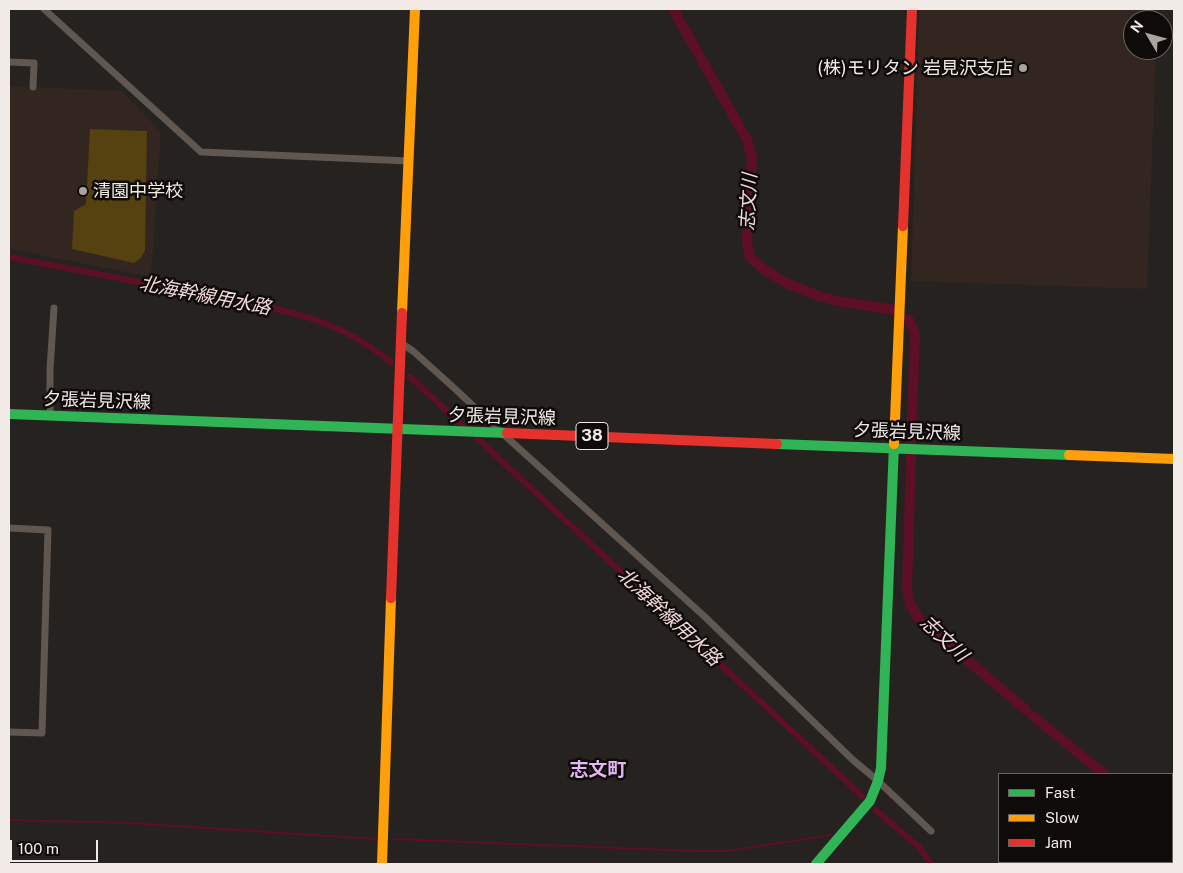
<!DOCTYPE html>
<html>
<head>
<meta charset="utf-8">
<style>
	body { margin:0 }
	#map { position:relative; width:1183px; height:873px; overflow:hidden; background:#262220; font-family:"Public Sans",sans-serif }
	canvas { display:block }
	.frame { position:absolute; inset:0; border:10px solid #f1eae7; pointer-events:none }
	.legend { position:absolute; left:998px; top:773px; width:175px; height:90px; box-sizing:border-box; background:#0f0b09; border:1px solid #696462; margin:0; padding:6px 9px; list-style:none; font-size:15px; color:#f1eae7 }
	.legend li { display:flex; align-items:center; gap:10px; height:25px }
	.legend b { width:25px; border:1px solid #696462 }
	.north { position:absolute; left:1123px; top:10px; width:50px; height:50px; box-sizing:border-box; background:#0f0b09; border:1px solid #696462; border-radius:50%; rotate:307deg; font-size:14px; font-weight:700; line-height:20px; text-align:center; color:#f1eae7 }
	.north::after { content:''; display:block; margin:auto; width:18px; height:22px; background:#aaa4a1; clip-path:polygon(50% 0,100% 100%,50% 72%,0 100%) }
	.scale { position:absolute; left:10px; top:840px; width:88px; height:22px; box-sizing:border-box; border:2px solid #f1eae7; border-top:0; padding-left:6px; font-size:15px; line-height:18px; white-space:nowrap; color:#f1eae7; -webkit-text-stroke:4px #0f0b09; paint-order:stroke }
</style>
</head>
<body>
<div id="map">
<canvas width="1183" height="873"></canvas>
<div class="frame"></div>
<ul class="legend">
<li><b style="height:6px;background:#30b455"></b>Fast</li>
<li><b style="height:6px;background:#ff9f0a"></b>Slow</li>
<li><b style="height:6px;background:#e5322d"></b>Jam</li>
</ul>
<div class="north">N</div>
<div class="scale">100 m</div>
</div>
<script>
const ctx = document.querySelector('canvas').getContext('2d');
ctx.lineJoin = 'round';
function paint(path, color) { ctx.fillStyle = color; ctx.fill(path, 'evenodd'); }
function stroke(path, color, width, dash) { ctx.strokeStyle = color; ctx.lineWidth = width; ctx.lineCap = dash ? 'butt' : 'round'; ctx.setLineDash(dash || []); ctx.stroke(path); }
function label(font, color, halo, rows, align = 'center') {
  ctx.font = font + ' "Public Sans","Noto Sans JP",sans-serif'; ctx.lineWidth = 5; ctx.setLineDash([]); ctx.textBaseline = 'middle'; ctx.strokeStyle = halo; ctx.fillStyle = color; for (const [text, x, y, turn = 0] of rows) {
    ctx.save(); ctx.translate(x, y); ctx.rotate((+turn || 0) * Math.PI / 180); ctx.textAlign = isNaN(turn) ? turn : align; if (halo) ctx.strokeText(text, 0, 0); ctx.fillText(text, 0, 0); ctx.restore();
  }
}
paint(new Path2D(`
	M919,9H1157V20H1133V50H1156L1147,289L911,281Z
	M9,86L122,91L161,132L151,277L9,249Z`), '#33251f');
paint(new Path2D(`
	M90,129L147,131L145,250L141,258L134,263L72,249L74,211L86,204Z`), '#564111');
stroke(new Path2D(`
	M9,820L129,823L376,839
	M884,822L888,820
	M393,839L694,851H728L831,835`), '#5d0f25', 2);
stroke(new Path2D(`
	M9,257L268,307C287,312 306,316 324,323C348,332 370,346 391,362
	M410,377L462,425
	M477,438L862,796
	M876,810L920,848L931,864`), '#5d0f25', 6);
stroke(new Path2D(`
	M673,9L747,140L752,157L747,240L749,255L752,259L763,269L786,283L819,296L837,301L895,310
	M908,319L913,328L915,335L911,443
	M911,455L907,590L910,604L917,616L923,623L938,635L1026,710
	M1033,716L1104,774
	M1172,844L1174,850`), '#5d0f25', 10);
stroke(new Path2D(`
	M44,9L201,152L409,161
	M9,62L34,63L33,87
	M401,343L413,351L453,387L502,433L704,616L853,760L878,781L931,831
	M50,416V369L54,308
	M9,528L48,530L42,733L9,732`), '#605750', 7);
stroke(new Path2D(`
	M9,414L507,433
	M777,444L1069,455
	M816,864L870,801L878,781L881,768L894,444`), '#30b455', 10);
stroke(new Path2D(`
	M402,313L415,9
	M894,444L903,226
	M1069,455L1174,459
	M382,864L391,598`), '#ff9f0a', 10);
stroke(new Path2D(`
	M903,226L912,9
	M507,433L777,444
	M391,598L402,313`), '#e5322d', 10);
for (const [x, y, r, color] of [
	[1023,68,5,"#aaa4a1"],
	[83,191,5,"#aaa4a1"]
]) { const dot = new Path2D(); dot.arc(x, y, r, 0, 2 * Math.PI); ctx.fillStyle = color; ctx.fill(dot); stroke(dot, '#0f0b09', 2); }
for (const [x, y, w] of [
	[592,436,32]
]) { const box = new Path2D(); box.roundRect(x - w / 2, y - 13.5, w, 27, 4); ctx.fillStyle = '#0f0b09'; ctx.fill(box); stroke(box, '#f1eae7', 1); }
label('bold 16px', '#f1eae7', null, [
	["38",592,436]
]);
label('18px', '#f1eae7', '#0f0b09', [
	["(株)モリタン 岩見沢支店",1013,68],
	["清園中学校",93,191,"left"]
], 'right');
label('18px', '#f1eae7', '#0f0b09', [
	["夕張岩見沢線",97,401,2],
	["夕張岩見沢線",502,417,2],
	["夕張岩見沢線",907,432,2]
]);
label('italic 19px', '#f3d8db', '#0f0b09', [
	["志文川",749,202,-87],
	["北海幹線用水路",205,296,11],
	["北海幹線用水路",669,617,43],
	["志文川",944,639,43]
]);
label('bold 19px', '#e3b6f6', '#0f0b09', [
	["志文町",598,770]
]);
</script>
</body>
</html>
